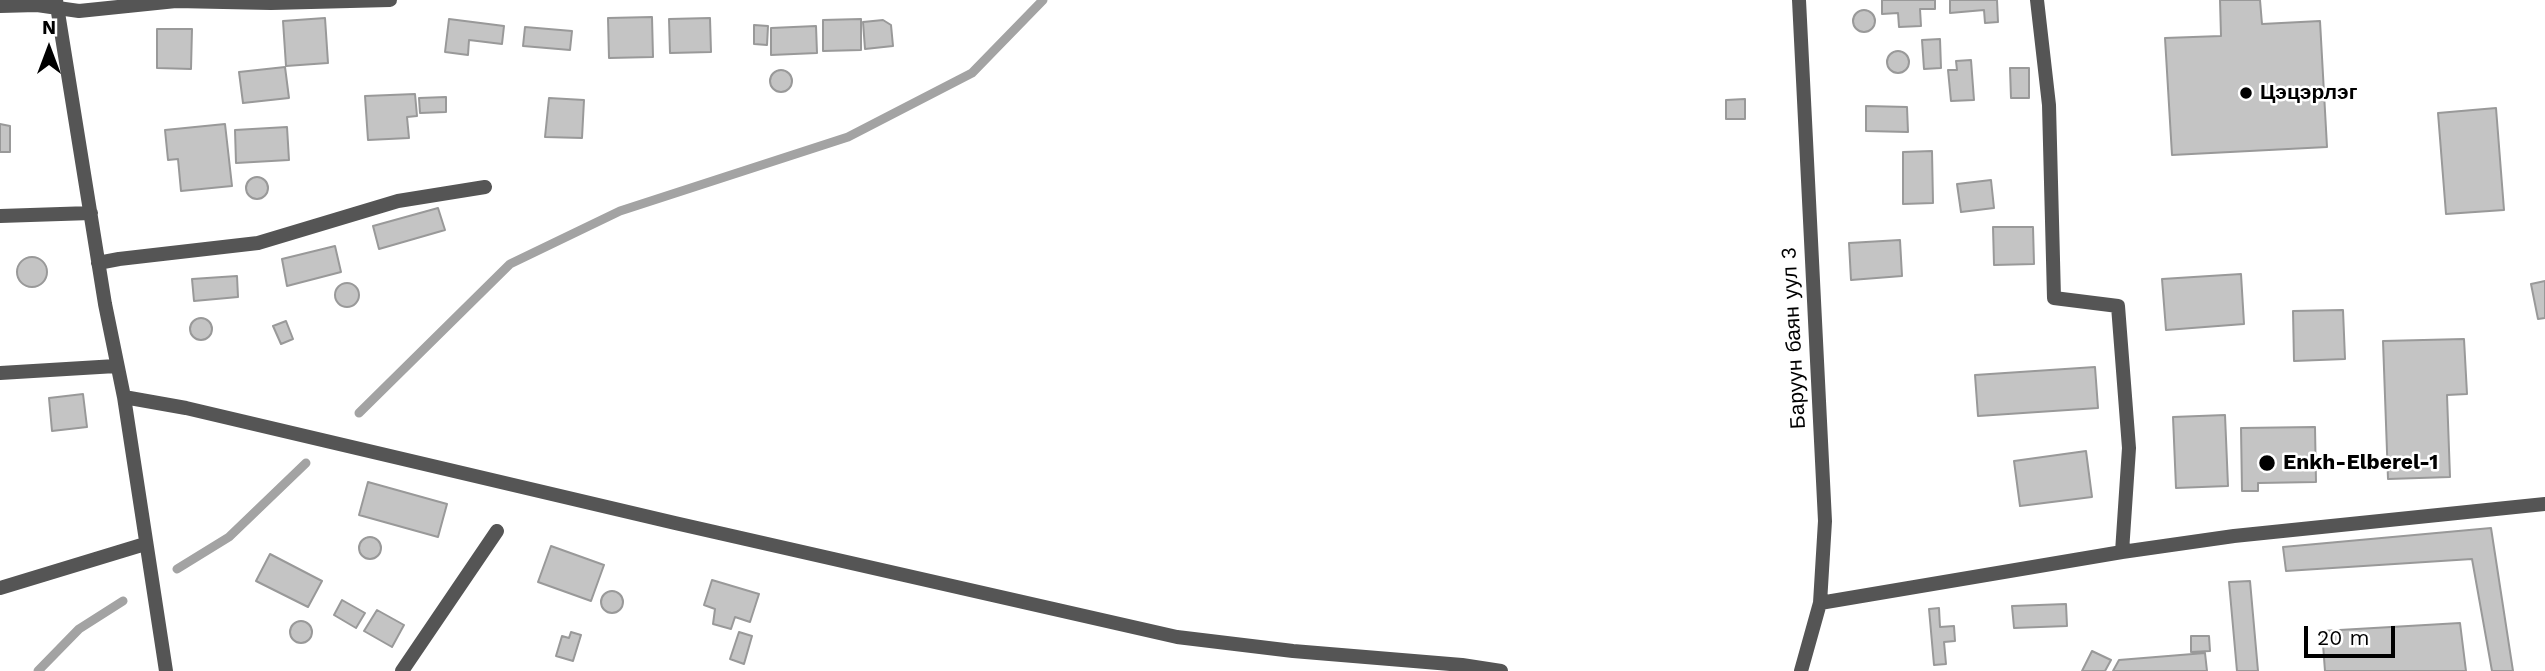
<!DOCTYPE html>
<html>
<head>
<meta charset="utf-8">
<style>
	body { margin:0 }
	#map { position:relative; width:2545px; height:671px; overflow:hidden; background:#fff; font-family:"Work Sans",sans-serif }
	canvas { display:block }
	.north { position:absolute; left:14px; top:14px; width:70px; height:70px; -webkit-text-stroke:5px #fff; paint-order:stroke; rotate:0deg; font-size:19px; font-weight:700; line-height:28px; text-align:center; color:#000 }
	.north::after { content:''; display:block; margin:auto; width:24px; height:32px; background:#000; clip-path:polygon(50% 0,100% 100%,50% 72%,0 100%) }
	.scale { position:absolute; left:2304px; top:626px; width:91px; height:32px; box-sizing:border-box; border:4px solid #000; border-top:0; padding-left:9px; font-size:21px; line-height:24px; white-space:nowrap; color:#000; -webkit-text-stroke:5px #fff; paint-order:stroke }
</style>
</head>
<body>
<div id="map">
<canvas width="2545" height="671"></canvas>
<div class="north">N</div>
<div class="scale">20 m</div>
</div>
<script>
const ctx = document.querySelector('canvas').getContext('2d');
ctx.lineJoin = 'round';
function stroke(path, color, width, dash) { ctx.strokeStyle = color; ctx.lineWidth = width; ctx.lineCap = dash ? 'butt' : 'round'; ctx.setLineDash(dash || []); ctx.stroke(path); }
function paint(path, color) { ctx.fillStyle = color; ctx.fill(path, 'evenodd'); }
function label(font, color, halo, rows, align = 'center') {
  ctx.font = font + ' "Work Sans",sans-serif'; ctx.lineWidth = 5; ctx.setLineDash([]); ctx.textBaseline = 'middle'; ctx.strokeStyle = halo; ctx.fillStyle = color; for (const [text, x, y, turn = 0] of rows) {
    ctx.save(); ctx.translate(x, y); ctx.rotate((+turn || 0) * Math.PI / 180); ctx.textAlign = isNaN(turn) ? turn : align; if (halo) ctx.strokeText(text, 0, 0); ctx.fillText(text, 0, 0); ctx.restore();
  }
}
stroke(new Path2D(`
	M359,413L510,264L620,211L848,137L972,73L1043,0
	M177,569L229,537L306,463
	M38,671L79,629L123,601`), '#a3a3a3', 9);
const building = new Path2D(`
	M1882,0H1935V9H1920L1921,26L1899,27L1898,13L1882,14Z
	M1950,0H1997L1998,22L1985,23L1984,10L1950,13Z
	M2220,0H2260L2262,24L2320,21L2327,147L2172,155L2165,38L2221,36Z
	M1853 21a11 11 0 1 1 22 0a11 11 0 1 1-22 0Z
	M652,17L653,57L609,58L608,18Z
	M325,18L328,63L286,66L283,21Z
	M710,18L711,52L670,53L669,19Z
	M449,19L504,26L502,44L469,40L468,55L445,52Z
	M861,19V50L823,51V20Z
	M883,20L891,25L893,46L865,49L863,22Z
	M754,25L768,26L767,45L754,44Z
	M816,26L817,53L771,55V28Z
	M525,27L572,31L570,50L523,46Z
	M157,29H192L191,69L157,68Z
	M1940,39L1941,68L1924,69L1922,40Z
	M1887 62a11 11 0 1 1 22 0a11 11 0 1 1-22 0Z
	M1971,60L1974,100L1951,101L1948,70H1957L1956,61Z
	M285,67L289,98L243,103L239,72Z
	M2010,68H2029V98H2011Z
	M770 81a11 11 0 1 1 22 0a11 11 0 1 1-22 0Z
	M415,94L417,116L407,117L409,138L368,140L365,96Z
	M446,97V112L420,113L419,98Z
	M549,98L584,100L582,138L545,137Z
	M1745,99V119H1726V100Z
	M1866,106L1907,107L1908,132L1866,131Z
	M2496,108L2504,210L2446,214L2438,113Z
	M0,124L10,126V152H0Z
	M225,124L232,186L181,191L178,159L168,160L165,130Z
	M287,127L289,160L236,163L235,130Z
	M1932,151L1933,203L1903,204V152Z
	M246 188a11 11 0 1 1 22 0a11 11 0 1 1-22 0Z
	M1991,180L1994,208L1961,212L1957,184Z
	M438,208L445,230L379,249L373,226Z
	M1993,227H2033L2034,264L1994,265Z
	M1900,240L1902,276L1851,280L1849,243Z
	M335,246L341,272L287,286L282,259Z
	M17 272a15 15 0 1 1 30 0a15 15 0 1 1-30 0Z
	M2241,274L2244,324L2166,330L2162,279Z
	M237,276L238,297L194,301L192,279Z
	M2545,281V318L2538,319L2531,284Z
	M335 295a12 12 0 1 1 24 0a12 12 0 1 1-24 0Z
	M2343,310L2345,359L2294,361L2293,311Z
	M190 329a11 11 0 1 1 22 0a11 11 0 1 1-22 0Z
	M286,321L293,339L281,344L273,326Z
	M2464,339L2467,394L2447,395L2450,477L2388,479L2383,341Z
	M2095,367L2098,408L1978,416L1975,375Z
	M83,394L87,427L52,431L49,398Z
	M2225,415L2228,486L2176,488L2173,417Z
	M2315,427L2316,482L2258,483V491H2242L2241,428Z
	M2086,451L2092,497L2020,506L2014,461Z
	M368,482L447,504L438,537L359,515Z
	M2491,528L2513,671H2492L2472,559L2286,571L2283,547Z
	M359 548a11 11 0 1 1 22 0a11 11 0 1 1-22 0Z
	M551,546L604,565L591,601L538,582Z
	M270,554L322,581L308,607L256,581Z
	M712,580L759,594L750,622L735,617L731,629L713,624L715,609L704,605Z
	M2250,581L2258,671H2237L2229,582Z
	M601 602a11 11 0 1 1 22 0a11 11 0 1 1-22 0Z
	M342,600L365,613L356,628L334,615Z
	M2066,604L2067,626L2014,628L2012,606Z
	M1939,608L1940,627L1954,626L1955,641L1944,642L1946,664L1934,665L1929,609Z
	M377,610L404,625L392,647L364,631Z
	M290 632a11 11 0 1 1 22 0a11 11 0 1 1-22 0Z
	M2460,623L2466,671H2325L2322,631Z
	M571,632L581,635L573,661L556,656L562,636L569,638Z
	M739,632L752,636L744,664L730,659Z
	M2191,636H2209L2210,651L2191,652Z
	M2092,651L2111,660L2105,671H2082Z
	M2205,653L2207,671H2113L2119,660Z`);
paint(building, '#c4c4c4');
stroke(building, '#999', 2);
stroke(new Path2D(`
	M56,0L105,304L124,397L166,671
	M1799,0L1825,521L1820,603L1801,671
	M2037,0L2049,105L2054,298L2118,306L2129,448L2122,552
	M0,6L37,5L79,11L176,1L271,3L390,0
	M0,216L91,213
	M98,263L119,259L258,243L398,201L485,187
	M0,373L116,366
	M124,397L186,408L675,523L1177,637L1293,651L1462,665L1501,671
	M0,588L145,544
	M1820,603L2122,552L2234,536L2545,504
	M402,671L497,531`), '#555', 14);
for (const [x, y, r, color] of [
	[2246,93,7,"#000"],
	[2267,463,9,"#000"]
]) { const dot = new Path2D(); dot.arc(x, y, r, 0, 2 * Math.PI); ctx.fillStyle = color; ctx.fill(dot); stroke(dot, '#fff', 2.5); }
label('bold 21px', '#000', '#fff', [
	["Цэцэрлэг",2260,93],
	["Enkh-Elberel-1",2283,463]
], 'left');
label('21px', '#000', '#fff', [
	["Баруун баян уул 3",1794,338,-93]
]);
</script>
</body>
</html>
